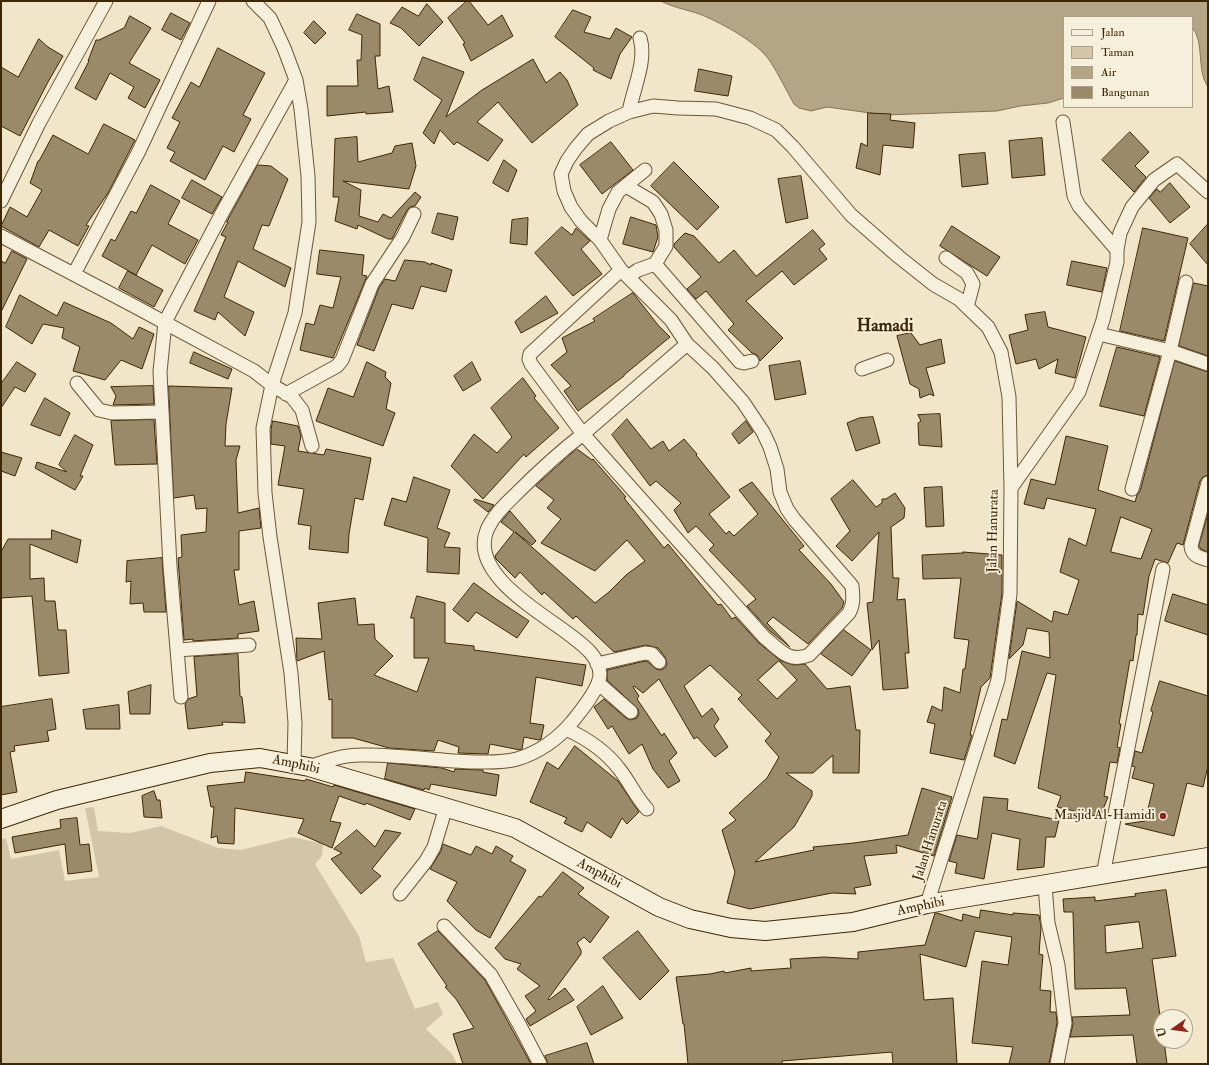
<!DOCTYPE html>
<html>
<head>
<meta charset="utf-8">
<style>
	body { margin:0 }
	#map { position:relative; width:1209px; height:1065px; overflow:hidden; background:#f1e6c9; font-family:"IM FELL Double Pica",serif }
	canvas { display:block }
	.frame { position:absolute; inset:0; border:2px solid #3e2704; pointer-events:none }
	.legend { position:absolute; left:1063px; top:16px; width:130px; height:92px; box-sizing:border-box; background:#f6efdc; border:1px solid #ac9f86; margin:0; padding:5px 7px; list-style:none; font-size:12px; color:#3e2704 }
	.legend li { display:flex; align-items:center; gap:8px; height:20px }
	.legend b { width:20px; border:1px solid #ac9f86 }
	.north { position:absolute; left:1153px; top:1009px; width:40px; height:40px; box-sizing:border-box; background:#f6efdc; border:1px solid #ac9f86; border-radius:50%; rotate:256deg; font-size:11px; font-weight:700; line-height:16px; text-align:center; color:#3e2704 }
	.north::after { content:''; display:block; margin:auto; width:14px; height:18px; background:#8f2418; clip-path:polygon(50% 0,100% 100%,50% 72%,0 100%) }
</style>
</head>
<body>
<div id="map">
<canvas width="1209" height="1065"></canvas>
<div class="frame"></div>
<ul class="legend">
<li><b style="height:5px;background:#f6efdc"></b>Jalan</li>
<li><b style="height:11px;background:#d3c6a8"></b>Taman</li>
<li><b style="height:11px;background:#b4a586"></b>Air</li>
<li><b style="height:11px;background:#9b8a6a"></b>Bangunan</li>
</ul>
<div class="north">U</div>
</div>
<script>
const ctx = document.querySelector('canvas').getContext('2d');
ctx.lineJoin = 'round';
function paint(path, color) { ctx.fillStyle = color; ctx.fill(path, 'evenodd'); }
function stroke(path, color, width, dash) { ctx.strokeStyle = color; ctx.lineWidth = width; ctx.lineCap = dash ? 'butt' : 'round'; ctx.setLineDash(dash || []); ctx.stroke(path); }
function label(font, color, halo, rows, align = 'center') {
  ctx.font = font + ' "IM FELL Double Pica",serif'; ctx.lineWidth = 3.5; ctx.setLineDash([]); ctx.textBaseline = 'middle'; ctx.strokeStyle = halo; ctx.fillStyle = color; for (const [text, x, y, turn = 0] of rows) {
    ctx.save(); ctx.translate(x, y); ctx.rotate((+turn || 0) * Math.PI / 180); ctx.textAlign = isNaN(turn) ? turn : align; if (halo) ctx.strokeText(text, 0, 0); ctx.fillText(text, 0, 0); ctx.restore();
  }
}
paint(new Path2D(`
	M94,807L98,831L130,833L161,826L218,848L241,850L293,837L323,844L322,856L315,864L359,936L366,962L393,958L415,1009L438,1002L443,1014L426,1029L452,1054L457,1064H1V840L6,838L11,859L59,850L65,881L99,877L85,808Z`), '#d3c6a8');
const water = new Path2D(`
	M661,1H1208V87C1196,70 1205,42 1192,27V17H1064V98L1048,103L1020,106L997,111L885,115L827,107L811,111L799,108L794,104C786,90 779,75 770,61C757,42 723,24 702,15C689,10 674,8 661,1Z`);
paint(water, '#b4a586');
stroke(water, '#857352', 1);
const building = new Path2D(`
	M467,1H469L488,25L502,15L513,36L471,61L463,44L465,43L448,18Z
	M427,4L443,22L419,46L401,28L390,23L402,7L418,16Z
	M573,10L591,17L584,32L610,39L616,28L632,37L620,54L611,79L593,70L594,68L555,37Z
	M171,13L190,23L181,40L162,30Z
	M357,14L380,24V56H375L378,89L389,86L393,112L366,114V112L327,116V86H358L357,60H361L362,35L349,30Z
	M130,16L151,28L129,63L160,80L145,108L128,98L134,87L110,73L96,100L75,88L89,61H88L96,40H99L124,28Z
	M314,21L326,33L315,44L304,33Z
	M39,39L48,47L63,56L48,82L20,136L1,126V67L18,77Z
	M218,48L265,73L243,115L251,119L234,152L223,146L205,180L170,161L175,152L167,148L180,122L172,118L191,82L199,87Z
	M423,57L464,72L446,117L482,90L533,59L546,83L560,72L567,80L578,105L532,143L498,102L477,122L503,140L488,161L457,142L454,145L440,130L434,144L423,133L442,100L414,80Z
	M699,69L732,76L728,96L695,91Z
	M868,113L891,114L890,120L915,123L913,148L883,145L880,175L856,168L861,143L867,146Z
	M104,124L135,140L108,193L86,225L89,226L78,246L49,230L39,247L1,226L10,207L27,217L42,190L30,183L38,161H39L53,135L88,154Z
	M1130,132L1149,152L1135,166L1146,177L1134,192L1102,160Z
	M357,137L358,162L392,153L395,146L412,143L416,166L409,189L343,181L361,190L359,216L378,222L383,214L391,218L415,192L421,197L415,206L410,207L407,210L392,239H388L358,225L357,229L335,221L339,197H333L335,139Z
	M1042,138L1045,175L1012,178L1009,141Z
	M611,142L633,170L602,194L580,165Z
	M985,153L988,184L962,187L959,155Z
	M504,160L517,170L508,192L493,183Z
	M674,162L719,207L697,230L651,186Z
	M258,165L271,166L288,179L269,226L262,225L253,249L291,268L285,287L238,261L224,297L254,312L245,336L218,312L215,320L194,311L226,237L221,235L228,222H227Z
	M801,176L808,218L786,223L778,179Z
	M192,180L222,197L212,214L182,198Z
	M1170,183L1190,207L1170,223L1149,198L1157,189L1160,192Z
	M151,185L180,201L168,224L198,240L185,264L152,245L136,275L102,256L111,239L115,241L131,211L136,213Z
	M438,213L458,217L453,240L432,233Z
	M631,217L656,225L658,237L653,252L623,244Z
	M528,218L527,245L510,243L512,220Z
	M1208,224V265L1190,244Z
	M952,226L1000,257L987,276L940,246Z
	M562,227L572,235L576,228L590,241L581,249L602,274L573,296L535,253Z
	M1143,228L1188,238L1164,341L1120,331Z
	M813,230L825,244L819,249L827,259L794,285L782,271L746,301L783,338L760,361L757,355L752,353L728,330L734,324L706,291L696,299L687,289L701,277L674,247V244L685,233L694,236L719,263L734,250L756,276Z
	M320,250L364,255L362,275L367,276L333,358L300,350L306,323L314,325L320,305L333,308L341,277L317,274Z
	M12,251L27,259L1,312V261L5,263Z
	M405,260L425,262L431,265V263L452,270L446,292L421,286L413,309L392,304L374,351L357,345L379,288L385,279L395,281Z
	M1072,261L1107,268L1102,292L1067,285Z
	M128,271L163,290L154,307L119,288Z
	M1194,283L1208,286V356L1179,346Z
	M633,293L658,325L670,337L624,375V376L578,411L564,391L571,386L551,365L567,352L562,338L595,321L593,319Z
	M20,295L57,316L64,302L111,323L133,339L139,327L154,334L142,369L121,360L105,380L73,371L80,347L62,338L64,328L43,324L32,344L6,327Z
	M546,296L558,313L521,333L515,322Z
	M1045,312L1048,327L1086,337L1075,378L1055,373L1058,359L1039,369L1036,359L1016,364L1009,335L1028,330L1025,315Z
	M911,333L920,345L941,339L945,363L926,368L934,396L930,394L920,398L919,389L910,384L897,336Z
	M1117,347L1160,357L1144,416L1100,406Z
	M194,352L232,369L228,379L190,363Z
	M800,361L806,394L775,400L769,366Z
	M1175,361L1208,372V475L1203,477L1200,481L1183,545L1177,543L1168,563L1155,559L1149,576L1143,615L1138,614L1137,635H1136L1133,661L1130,660L1119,724H1121L1117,747L1120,748L1117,763L1110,762L1104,796L1108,797L1100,817L1057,807L1061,796L1038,788L1056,675L1047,673L1015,764L994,756L1002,719L1007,720L1022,651L1050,658L1049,632L1027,628L1023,645L1009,659L1017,601L1052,622L1054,611L1068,615L1079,580L1060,572L1069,538L1086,546L1096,509L1047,498L1044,509L1024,504L1031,479L1055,485L1066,436L1108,446L1098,490L1135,502L1137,495L1140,491ZM1121,517L1152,529L1141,559L1111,552Z
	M17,362L36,374L25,392L15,387L1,408V384Z
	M367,362L386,372L385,377L391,383L386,409L395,413L383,446L316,421L328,388L353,397Z
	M472,362L481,380L463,391L454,376Z
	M523,378L536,396L534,398L559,428L526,457L524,454L483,499L451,466L474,434L497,453L512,437L491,408Z
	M153,386L154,404L113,405L116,396L111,387Z
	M169,386L232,388L226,424L225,446H240L236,460L238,513L259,508L261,528L239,531V570H234L239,605L254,601L259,631L238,634V638L193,641V639L184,640L178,558L182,557L181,535L206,532L207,508L196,509L194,495L174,498Z
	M45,398L70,413L60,436L31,425Z
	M940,414L942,447L919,445L918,423L921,421L918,415Z
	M873,417L880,443L856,451L847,423L859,418Z
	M627,419L651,449L663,441L669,451L684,439L697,454L696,455L730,497L709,514L726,534L729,531L734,536L758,514L739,490L752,482L804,546L799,550L831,584L844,602L842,608L808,644L773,617L767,623L790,647L770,631L747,606L756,599L709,550L714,545L696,526L688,533L674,510L681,503L656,481L650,486L612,435Z
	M154,420L157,464L115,465L111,421Z
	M273,421L298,426L301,436L298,451L324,455L326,449L371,458L363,500L355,498L349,534L348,553L309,549L311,526L298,524L304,489L278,485L285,446L271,444V430Z
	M746,421L753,432L739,444L732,434Z
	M75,435L93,445L80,476H83L75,490L35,468L37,462L67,472L59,465Z
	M577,449L592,460L593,459L626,497L624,498L664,548L668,544L718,605L721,604L732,619L735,617L759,643L781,661L794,665L805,664L827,689L850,686L856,730H860L859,773H833V755L813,773H786L812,791V796L794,827L755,862L814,850L813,847L854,843L908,835L922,788L952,797L934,856L896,845L897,853L864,856L871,885L854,888L856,894L832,893L750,909L727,903L735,872L722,830L736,820L729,813L767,778L779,757L765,741L771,734L738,699L742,695L710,665L684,686L702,717L712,708L719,719L714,726L728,747L715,757L697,737L694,739L659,679L643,693L634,686L633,687L639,696L637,699L662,736L664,733L677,753L669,761L680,781L668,788L653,769L642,744L629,754L612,726L608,729L594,707L604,699L626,718L630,720L637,718L639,714L638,709L607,680V670L645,661L648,662L656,669L661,670L665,668L667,664L665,657L658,648L646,645L614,652L576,616L573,619L544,592L542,595L520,572L515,578L496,559L495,556L514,532L501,522L510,511L536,541L532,545L515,532L595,603L609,592L626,575L645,561L627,540L595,571L541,543L561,519L547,508L554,500L536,486ZM779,661L797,680L777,699L758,680Z
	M1,452L22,458L15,476L1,471Z
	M414,477L450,490L437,528L450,533L444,547L460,548L459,574L427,572L428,538L384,525L392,498L406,502Z
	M853,480L876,507L882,503V499H886L895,493L905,508L904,518L891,527L893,578H899L897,600L905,599L909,653H905L908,688L883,690L879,640L872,650L867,603L873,602L879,532L852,561L836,546L850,531L831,499Z
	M942,487L944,526L926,527L924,488Z
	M475,499L494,505L488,512L474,501Z
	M1208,514V552L1201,549L1199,546Z
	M52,530L81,540L77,563L30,544V579L44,578L45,601H55L58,630H66L69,673L39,676L32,596L1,598V552L8,539H51Z
	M963,552L1002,555V593L990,678L981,687L970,735H972L964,760L930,753L935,724L927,722L932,706L942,711L944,687L960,693L963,669H965L969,640L954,638L961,578L923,579L922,555L963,553Z
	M162,558L166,612H144L143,603L130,604L131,581L126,582L127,561Z
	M474,583L496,599L529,621L517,638L476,612L468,622L453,610Z
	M1173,594L1208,605V635L1165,621Z
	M417,596L445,603V643L474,646V650L586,665L582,686L536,677L530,723L544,725L541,739L539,740L524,737L522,749L520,750L490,744L488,754L458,753L459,747L438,740L434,751L389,748L353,738H332V699L329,700L324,651L297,661L296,638L322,639L318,603L355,598L358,625L374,624L375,639L393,656L374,675L417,692L429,658H414V618H411Z
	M844,630L871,650L852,676L821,654Z
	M238,654L240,696L242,697L245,723L222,722L223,725L188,729L185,704L188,699L197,696L194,657Z
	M1160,681L1208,696V766L1203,787L1187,783L1174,836L1125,824L1145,821L1154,784L1132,778L1135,767L1132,766L1135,751L1142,753L1153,712L1151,711Z
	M151,685L150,714H130L128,692Z
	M52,699L56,729L47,731L49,741L14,746L15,751L10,752L17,792L1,795V707Z
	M119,705L120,729H86L83,710Z
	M575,746L618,781L639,812L627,824L622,818L611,838L587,822L582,832L564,823L567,818L530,802L547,762L558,769Z
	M388,763L442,768L454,772L455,769L483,770V772L499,775L496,796L431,784L429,790L425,788L424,790L385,779Z
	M246,772L305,781L306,779L333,787L334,785L415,809L410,820L366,803L365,805L339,796L330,821L341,823L332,848L298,833L304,819L235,808L234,844L218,843L217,836L211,838L214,807H211L207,786L244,782Z
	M154,791L157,800H160L162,818L144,817L142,796Z
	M984,797L1008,799L1007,810L1059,820L1055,837H1046L1044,867L1017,870L1020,839L992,833L984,879L955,873L957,863L949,861L957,835L977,839Z
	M77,818L80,845L89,844L92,871L68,874L65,844L15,853L12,837L61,828L60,820Z
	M357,830L375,847L385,830L401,833L372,869L381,876L361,894L331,859L342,853L334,849Z
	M443,844L471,855L476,846L492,854L496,846L513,856L510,861L526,870L490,938L476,930L447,901L457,882L430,869L441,851Z
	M563,872L584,888L578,894L609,917L590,943L584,937L577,943L581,950V954L548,999L549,1000L565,988L574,1000L530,1026L526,1019L536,1011L525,996L540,986L517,969L521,964L505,959L495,948L539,896L541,897Z
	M1166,890L1176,956L1152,959L1161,1023V1041H1164L1167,1064H1137L1133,1035L1070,1037L1073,1024L1072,1017L1130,1015L1126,988L1075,989L1073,912H1064L1063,899L1095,897V901L1136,896L1135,894ZM1139,922L1143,948L1106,953L1105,926Z
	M981,910L1013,915V913L1039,915L1041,927L1039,954L1043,955L1040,990L1051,991L1050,1012H1056L1057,1023L1049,1064H1009L1013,1047L972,1043L982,961L1008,965L1012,937L975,931L966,967L920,954L924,1000L953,998L957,1064H893L892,1052L782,1061V1064H688L684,1024H683L676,977L710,974L724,971L725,973L751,968V971L791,968L790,959L824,957L858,959V952L925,945L935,913H937L962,921L963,914L979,918Z
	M438,931L485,980L531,1064H463L453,1034L474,1028L456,999L445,987L447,986L418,944Z
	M638,931L669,971L640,1000L603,958Z
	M603,986L623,1018L591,1035L577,1007Z
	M587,1043L594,1064H548L545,1056Z`);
paint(building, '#9b8a6a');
stroke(building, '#3e2704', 1);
const street = new Path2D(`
	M253,1L270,18L284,48L296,80L301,109L308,176L309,222L295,313L272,385L263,428L265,493L270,537L291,673L295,723L294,763
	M629,112C633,89 647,61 640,38
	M1063,122L1074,196L1079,206L1117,250
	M626,186L653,202L661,214L666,230V246L655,264
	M1,201L39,123L106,1
	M1,236L136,307L254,371L272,385L292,397L302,410L312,446
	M600,240L609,209L618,192L645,170
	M946,258L967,273L973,284L967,307
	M621,270L530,354L529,359L531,364L583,434L687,344
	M74,274L138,153L209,1
	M628,277L638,270L655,264L740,362L744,363L752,361
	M1099,334L1170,351L1208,364
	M862,369L887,360
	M77,383L99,410L112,413L162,412
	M286,394L337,366L342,360L372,284L403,237L414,214
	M1208,483L1191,546C1192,556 1199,557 1208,560
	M1011,488L1079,392L1103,320L1117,262V250L1120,233L1132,207L1154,180L1177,164L1208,192
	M1132,489L1170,351L1186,282
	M177,650L249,645
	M597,664L645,653L652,654L659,662
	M598,683L631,712
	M181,697L170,566L160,372L165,322L221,215L296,80
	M566,729C588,739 606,751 620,770C630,783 636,797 647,809
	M309,767C326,761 342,755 361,755C398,754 436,761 474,762C489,762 503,763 517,759C538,753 558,739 572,722C581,711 600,688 600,674C599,656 583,645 570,635C542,613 469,574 487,530C494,514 506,504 518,492C539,471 560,452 583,434L764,637C780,650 788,663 809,655L849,613C854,604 853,596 852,586L794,519L787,509L780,492L777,469L770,447L763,432L743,402L713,368L687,344L671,320L621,270L600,240L581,221L571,207L564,191L561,174L567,161L576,148L588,134L609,121L629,112L653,106L678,108L716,109L750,118L776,130L793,147L851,215L899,257L933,284L959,299L988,327L1001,352L1009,397L1011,488L1010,594L998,680L927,904
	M1103,875L1163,569
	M1045,885L1048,923L1058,965L1065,1023L1057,1064
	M400,894L426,861L434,847L446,807
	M444,926L491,975L519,1024L540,1064`);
const secondary = new Path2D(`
	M1,819L57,800L210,763L260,758L309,767L515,828L659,907L690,919L731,928L765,931L853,922L927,904L1208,857`);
stroke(street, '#6b5735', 15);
stroke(secondary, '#3e2704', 20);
stroke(street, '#f6efdc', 13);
stroke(secondary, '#f6efdc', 18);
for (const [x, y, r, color] of [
	[1163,816,4,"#8f2418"]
]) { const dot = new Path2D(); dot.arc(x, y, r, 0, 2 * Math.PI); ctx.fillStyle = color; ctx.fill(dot); stroke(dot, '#f6efdc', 1.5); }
label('14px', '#3e2704', '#f6efdc', [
	["Jalan Hanurata",994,531,-89],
	["Amphibi",296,765,12],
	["Jalan Hanurata",931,841,-72],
	["Amphibi",599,874,28],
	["Amphibi",921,907,-12]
]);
label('14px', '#3e2704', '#f6efdc', [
	["Masjid Al-Hamidi",1155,816]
], 'right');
label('bold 18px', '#3e2704', '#f6efdc', [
	["Hamadi",885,327]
]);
</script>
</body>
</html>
